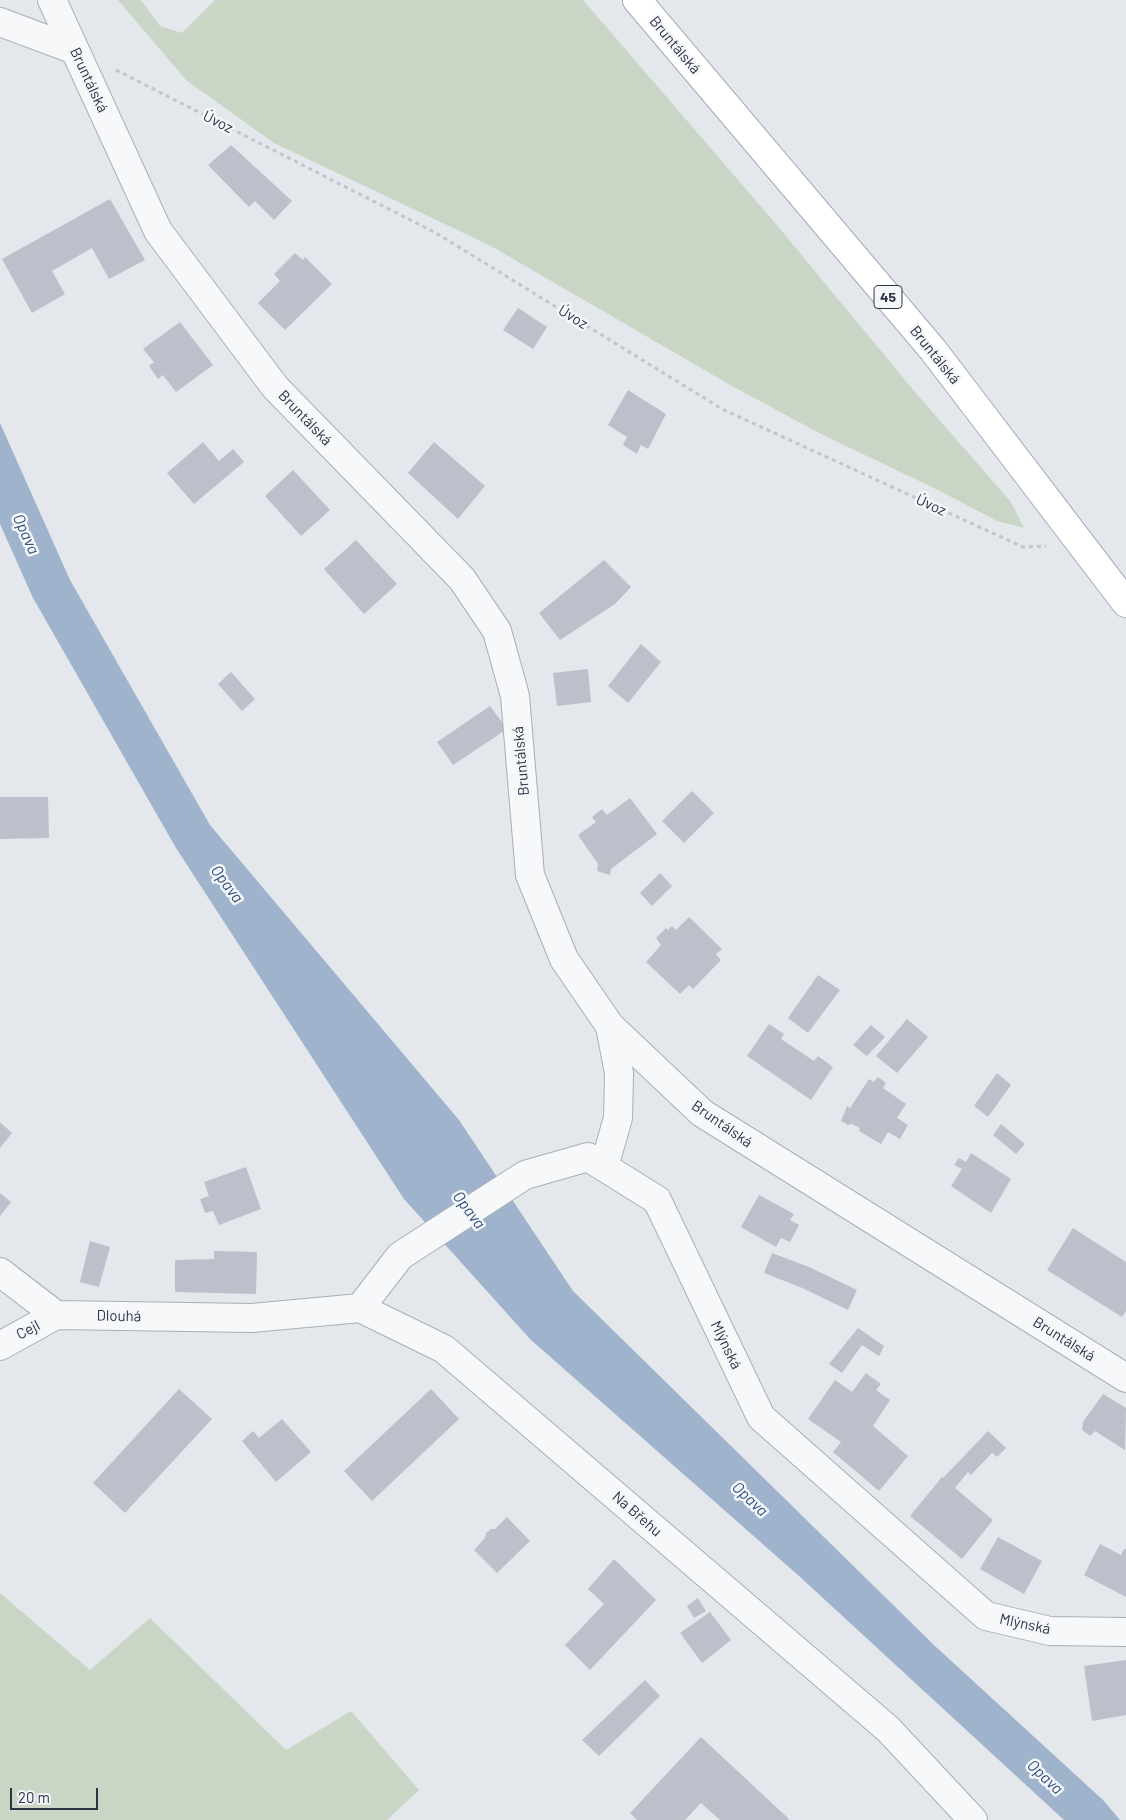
<!DOCTYPE html>
<html>
<head>
<meta charset="utf-8">
<style>
	body { margin:0 }
	#map { position:relative; width:1126px; height:1820px; overflow:hidden; background:#e4e7ec; font-family:Barlow,sans-serif }
	canvas { display:block }
	.scale { position:absolute; left:10px; top:1788px; width:88px; height:22px; box-sizing:border-box; border:2px solid #2b3445; border-top:0; padding-left:6px; font-size:15px; line-height:18px; white-space:nowrap; color:#2b3445; -webkit-text-stroke:4px #f4f6f9; paint-order:stroke }
</style>
</head>
<body>
<div id="map">
<canvas width="1126" height="1820"></canvas>
<div class="scale">20 m</div>
</div>
<script>
const ctx = document.querySelector('canvas').getContext('2d');
ctx.lineJoin = 'round';
function paint(path, color) { ctx.fillStyle = color; ctx.fill(path, 'evenodd'); }
function stroke(path, color, width, dash) { ctx.strokeStyle = color; ctx.lineWidth = width; ctx.lineCap = dash ? 'butt' : 'round'; ctx.setLineDash(dash || []); ctx.stroke(path); }
function label(font, color, halo, rows, align = 'center') {
  ctx.font = font + ' Barlow,sans-serif'; ctx.lineWidth = 5; ctx.setLineDash([]); ctx.textBaseline = 'middle'; ctx.strokeStyle = halo; ctx.fillStyle = color; for (const [text, x, y, turn = 0] of rows) {
    ctx.save(); ctx.translate(x, y); ctx.rotate((+turn || 0) * Math.PI / 180); ctx.textAlign = isNaN(turn) ? turn : align; if (halo) ctx.strokeText(text, 0, 0); ctx.fillText(text, 0, 0); ctx.restore();
  }
}
paint(new Path2D(`
	M118,0H141L160,26L182,33L215,0H583L776,224L914,391L1011,502L1024,528L997,521L936,489L821,434L732,386L491,246L274,143L186,80Z
	M0,1593L90,1670L150,1618L286,1750L351,1711L419,1790L387,1820H0Z`), '#c9d6c5');
paint(new Path2D(`
	M0,423L70,580L210,825L459,1120L573,1291L935,1646L1103,1800L1120,1820H1064L799,1576L530,1339L404,1199L176,848L33,598L0,524Z`), '#9fb4cc');
paint(new Path2D(`
	M231,145L292,201L274,220L255,201L249,207L208,165Z
	M110,199L145,260L109,279L92,248L52,271L65,294L32,313L2,259Z
	M295,253L303,260L305,257L332,284L285,330L258,303L280,281L274,274Z
	M518,308L547,327L533,349L503,330Z
	M180,322L213,365L176,392L163,375L158,379L149,366L154,362L143,349Z
	M628,390L666,414L648,449L641,445L637,454L623,445L627,437L608,425Z
	M203,442L219,461L233,449L244,462L194,504L167,473Z
	M434,442L485,486L458,519L408,473Z
	M293,470L330,510L301,536L265,496Z
	M356,540L397,584L364,614L324,569Z
	M604,560L631,587L615,604L560,640L539,613Z
	M641,644L661,662L628,703L608,686Z
	M588,669L591,702L557,706L553,673Z
	M231,672L255,699L242,711L218,684Z
	M490,706L507,729L453,765L437,742Z
	M692,791L714,813L684,843L662,821Z
	M0,797H48L49,838L0,839Z
	M630,798L657,834L611,869L610,875L597,871L598,864L578,835L596,822L592,817L602,809L607,815Z
	M660,873L672,886L652,906L640,893Z
	M689,917L722,949L716,954L721,960L693,989L689,985L680,994L646,962L661,945L656,938L666,928L668,930L672,926L676,930Z
	M818,975L840,990L808,1033L788,1018Z
	M907,1019L928,1037L897,1073L876,1056Z
	M769,1024L784,1034L781,1039L814,1061L818,1056L833,1067L811,1100L747,1056Z
	M871,1025L885,1037L867,1056L853,1045Z
	M997,1073L1011,1085L988,1117L974,1106Z
	M878,1077L886,1083L883,1088L906,1104L897,1118L908,1125L900,1139L888,1132L881,1144L859,1131L860,1128L852,1124L848,1125L841,1121L847,1106L850,1108L869,1079L874,1082Z
	M0,1122L12,1133L0,1148Z
	M1001,1124L1025,1144L1016,1154L993,1135Z
	M971,1153L1011,1179L991,1213L951,1186L962,1169L954,1165L959,1158L966,1162Z
	M246,1167L261,1209L219,1225L213,1211L205,1213L200,1199L209,1196L204,1182Z
	M0,1193L11,1202L0,1216Z
	M759,1195L794,1214L790,1220L799,1225L790,1242L781,1238L776,1247L741,1227Z
	M1073,1228L1126,1262V1311L1122,1317L1047,1270Z
	M90,1241L110,1247L99,1287L80,1282Z
	M214,1251L257,1252L256,1294L175,1292V1260L214,1259Z
	M772,1253L809,1267L857,1290L848,1310L800,1287L764,1273Z
	M858,1328L884,1346L879,1356L862,1345L842,1373L829,1364Z
	M866,1373L881,1384L876,1390L890,1400L873,1426L908,1456L879,1491L833,1452L841,1442L808,1419L835,1380L852,1392Z
	M179,1389L212,1419L125,1513L93,1483Z
	M431,1389L459,1419L372,1501L344,1471Z
	M1103,1394L1126,1408L1125,1450L1095,1431L1090,1436L1082,1430L1083,1422Z
	M282,1419L311,1452L276,1482L242,1441L253,1431L259,1438Z
	M988,1431L1006,1448L997,1457L992,1453L971,1475L968,1472L955,1488L993,1520L962,1559L910,1516L942,1477L943,1478Z
	M507,1517L530,1541L497,1573L474,1550L485,1538L486,1533L491,1529H495Z
	M998,1537L1042,1561L1024,1594L980,1569Z
	M1100,1544L1121,1555L1124,1549H1126V1597L1084,1575Z
	M614,1559L656,1600L590,1670L565,1645L604,1604L588,1589Z
	M698,1598L706,1611L694,1618L687,1606Z
	M710,1612L731,1640L702,1663L680,1633Z
	M1126,1660V1715L1092,1721L1084,1666Z
	M645,1680L660,1696L599,1756L582,1740Z
	M701,1737L789,1819L788,1820H720L701,1803L685,1820H637L630,1813Z`), '#bbc0ca');
const minor = new Path2D(`
	M52,0L158,231L275,387L462,579L497,631L515,696L530,875L564,959L610,1026L702,1113L1126,1378
	M0,22L75,50
	M604,1167L618,1118L619,1073L610,1026
	M0,1272L56,1315L252,1318L360,1308L444,1349L888,1729L973,1820
	M360,1308L400,1256L525,1175L588,1157L657,1200L761,1417L986,1616L1050,1631L1126,1632
	M0,1346L56,1315`);
const primary = new Path2D(`
	M637,0L933,350L1126,603`);
stroke(minor, '#a9aeb7', 30);
stroke(primary, '#a3abb8', 30);
stroke(new Path2D(`
	M116,70L436,233L722,409L1023,547L1046,546`), '#c2c5cb', 3, [4, 4]);
stroke(minor, '#f7f8fa', 28);
stroke(primary, '#fff', 28);
for (const [x, y, w] of [
	[888,297,28]
]) { const box = new Path2D(); box.roundRect(x - w / 2, y - 11.5, w, 23, 4); ctx.fillStyle = '#f4f6f9'; ctx.fill(box); stroke(box, '#2b3445', 1); }
label('bold 14px', '#2b3445', null, [
	["45",888,297]
]);
label('15px', '#2b3445', '#f4f6f9', [
	["Bruntálská",675,45,50],
	["Bruntálská",89,80,65],
	["Úvoz",218,122,27],
	["Úvoz",573,317,32],
	["Bruntálská",935,355,51],
	["Bruntálská",305,418,46],
	["Úvoz",931,505,25],
	["Bruntálská",521,761,-95],
	["Bruntálská",722,1124,35],
	["Dlouhá",119,1316,1],
	["Cejl",28,1330,-28],
	["Bruntálská",1064,1339,32],
	["Mlýnská",726,1345,64],
	["Na Břehu",637,1514,41],
	["Mlýnská",1025,1624,12]
]);
label('italic 16px', '#34527a', '#f4f6f9', [
	["Opava",26,534,66],
	["Opava",227,884,53],
	["Opava",469,1210,53],
	["Opava",750,1499,43],
	["Opava",1045,1777,43]
]);
</script>
</body>
</html>
